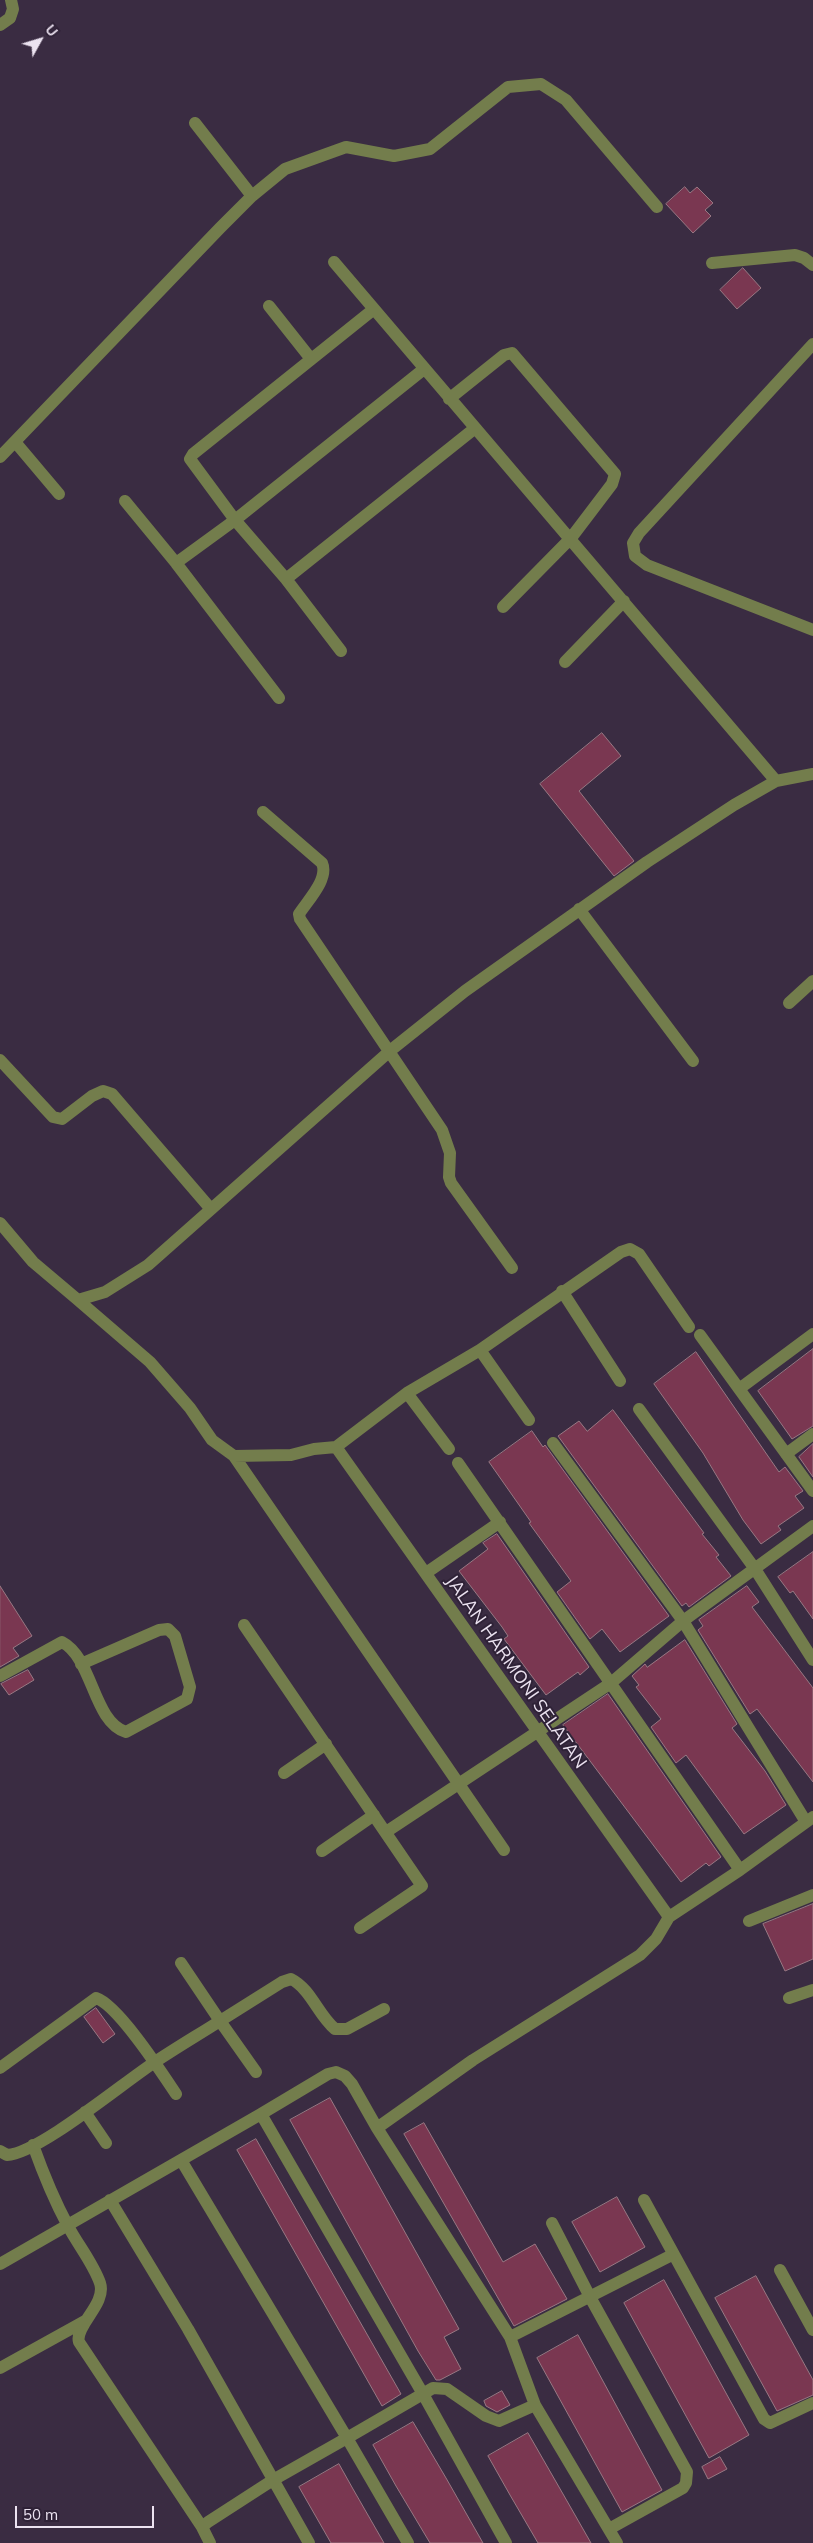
<!DOCTYPE html>
<html>
<head>
<meta charset="utf-8">
<style>
	body { margin:0 }
	#map { position:relative; width:813px; height:2543px; overflow:hidden; background:#3a2c42; font-family:Mulish,sans-serif }
	canvas { display:block }
	.north { position:absolute; left:15px; top:15px; width:50px; height:50px; -webkit-text-stroke:4px #2f2237; paint-order:stroke; rotate:51deg; font-size:14px; font-weight:700; line-height:20px; text-align:center; color:#ebe2f0 }
	.north::after { content:''; display:block; margin:auto; width:18px; height:22px; background:#ebe2f0; clip-path:polygon(50% 0,100% 100%,50% 72%,0 100%) }
	.scale { position:absolute; left:15px; top:2506px; width:139px; height:22px; box-sizing:border-box; border:2px solid #ebe2f0; border-top:0; padding-left:6px; font-size:15px; line-height:18px; white-space:nowrap; color:#ebe2f0; -webkit-text-stroke:4px #2f2237; paint-order:stroke }
</style>
</head>
<body>
<div id="map">
<canvas width="813" height="2543"></canvas>
<div class="north">U</div>
<div class="scale">50 m</div>
</div>
<script>
const ctx = document.querySelector('canvas').getContext('2d');
ctx.lineJoin = 'round';
function paint(path, color) { ctx.fillStyle = color; ctx.fill(path, 'evenodd'); }
function stroke(path, color, width, dash) { ctx.strokeStyle = color; ctx.lineWidth = width; ctx.lineCap = dash ? 'butt' : 'round'; ctx.setLineDash(dash || []); ctx.stroke(path); }
function label(font, color, halo, rows, align = 'center') {
  ctx.font = font + ' Mulish,sans-serif'; ctx.lineWidth = 4; ctx.setLineDash([]); ctx.textBaseline = 'middle'; ctx.strokeStyle = halo; ctx.fillStyle = color; for (const [text, x, y, turn = 0] of rows) {
    ctx.save(); ctx.translate(x, y); ctx.rotate((+turn || 0) * Math.PI / 180); ctx.textAlign = isNaN(turn) ? turn : align; if (halo) ctx.strokeText(text, 0, 0); ctx.fillText(text, 0, 0); ctx.restore();
  }
}
const building = new Path2D(`
	M685,187L690,193L697,187L713,203L705,210L711,216L693,233L666,204Z
	M743,268L761,288L737,309L720,290Z
	M602,733L621,756L579,791L634,861L614,876L540,784Z
	M813,1349V1426L792,1439L758,1391Z
	M696,1352L779,1472L785,1467L803,1491L795,1496L804,1508L778,1526L781,1530L761,1544L743,1520L703,1453L654,1384Z
	M613,1410L704,1533L702,1534L719,1555L716,1557L731,1576L689,1607L686,1603L682,1606L558,1436L579,1421L587,1431Z
	M532,1431L543,1447L545,1445L669,1616L620,1652L602,1629L590,1639L557,1592L571,1581L529,1523L531,1522L489,1462Z
	M813,1444V1477L799,1457Z
	M497,1534L589,1667L580,1675L578,1672L546,1695L504,1639L508,1636L502,1627L459,1571L488,1549L483,1543Z
	M813,1552V1619L793,1591L790,1593L778,1577Z
	M0,1586L32,1636L13,1648L19,1656L0,1667Z
	M747,1586L759,1602L752,1607L813,1688V1782L757,1709L750,1714L698,1630L703,1626L699,1620Z
	M685,1640L737,1724L732,1728L765,1771L786,1805L744,1834L686,1755L676,1763L651,1727L661,1719L636,1687L639,1685L632,1676L645,1664L647,1667Z
	M28,1670L34,1680L9,1695L1,1684Z
	M608,1694L721,1857L709,1866L706,1863L681,1882L563,1725Z
	M813,1904V1959L785,1971L763,1924Z
	M96,2008L115,2034L103,2043L84,2017Z
	M330,2098L459,2329L444,2337L461,2369L440,2380H436L418,2351L290,2120Z
	M424,2123L503,2262L535,2244L567,2299L514,2326L404,2134Z
	M256,2139L401,2394L382,2406L237,2150Z
	M617,2197L645,2247L600,2272L572,2222Z
	M756,2276L813,2380V2395L777,2411L715,2298Z
	M664,2280L749,2435L709,2458L624,2303Z
	M578,2335L662,2490L622,2512L537,2358Z
	M502,2391L510,2405L497,2412L486,2406L484,2401Z
	M413,2422L446,2478L483,2543H430L396,2486L373,2445Z
	M528,2433L563,2494L591,2543H538L510,2495L488,2456Z
	M720,2457L727,2469L708,2479L702,2467Z
	M339,2464L353,2489L384,2543H331L299,2487Z`);
paint(building, '#7a3751');
stroke(building, '#987883', 1);
stroke(new Path2D(`
	M0,25L10,18L13,9L11,0
	M195,123L252,196
	M334,262L776,781
	M712,263L795,255L804,258L813,265
	M269,306L311,359
	M813,344L639,533L633,543L635,556L647,565L813,630
	M449,399L504,355L512,353L615,474L612,484L571,538L503,607
	M16,443L59,494
	M0,457L220,228L252,196L285,169L346,147L394,156L430,149L508,87L541,84L566,100L657,207
	M125,501L176,563L279,698
	M176,563L235,520L424,369
	M286,579L474,429
	M341,651L286,579L235,520L190,459L193,454L374,309
	M565,662L624,601
	M263,812L322,863C329,879 308,900 299,914L300,919L442,1130L450,1153L449,1177L451,1183L512,1268
	M579,909L693,1061
	M789,1003L813,981
	M0,1060L53,1117L62,1119L92,1096L103,1091L112,1094L210,1208
	M0,1223L33,1262L78,1300L105,1292L148,1265L391,1050L465,991L647,862L734,805L776,781L813,774
	M562,1291L620,1381
	M78,1300L150,1362L190,1408L212,1440L234,1456L504,1850
	M700,1335L813,1491
	M480,1350L529,1420
	M739,1389L813,1334
	M407,1393L449,1449
	M639,1409L755,1569L813,1660
	M553,1443L683,1621L806,1822
	M336,1447L669,1917
	M786,1454L813,1434
	M234,1456L291,1455L314,1449L336,1447L407,1393L480,1350L621,1252L630,1249L639,1254L689,1327
	M458,1463L740,1870
	M426,1573L500,1522
	M244,1625L422,1886L360,1928
	M0,1676L62,1642C93,1658 93,1722 126,1732L187,1699L190,1687L175,1636L168,1629L159,1630L81,1664
	M284,1773L326,1744
	M386,1832L611,1683L683,1621L813,1526
	M322,1851L374,1815
	M749,1921L813,1895
	M181,1963L220,2021L282,1982L291,1979C311,1989 318,2015 335,2029H347L384,2009
	M789,1998L813,1990
	M0,2068L96,1998C118,2005 162,2073 176,2094
	M85,2112L106,2143
	M261,2114L328,2074L336,2072L345,2076L352,2084L377,2128L510,2337L535,2405L617,2543
	M377,2128L473,2060L640,1955L656,1939L669,1917L740,1870L813,1817
	M33,2145C43,2173 54,2200 68,2226C78,2245 93,2263 100,2283C107,2304 74,2326 79,2342L202,2527
	M0,2151L7,2155C38,2154 124,2082 155,2062C176,2048 198,2035 220,2021L256,2072
	M181,2160L347,2438L273,2480L208,2522L202,2527L210,2543
	M110,2200L188,2329L309,2543
	M644,2200L764,2419L770,2423L813,2403
	M552,2223L590,2297L687,2472L686,2483L683,2488L609,2529
	M0,2264L261,2114L423,2394L506,2543
	M780,2270L813,2330
	M510,2337L672,2255
	M0,2368L85,2321
	M408,2543L347,2438L433,2388L447,2389L486,2416L499,2421L535,2405`), '#737d4c', 12);
label('18px', '#ebe2f0', '#2f2237', [
	["JALAN HARMONI SELATAN",516,1672,55]
]);
</script>
</body>
</html>
